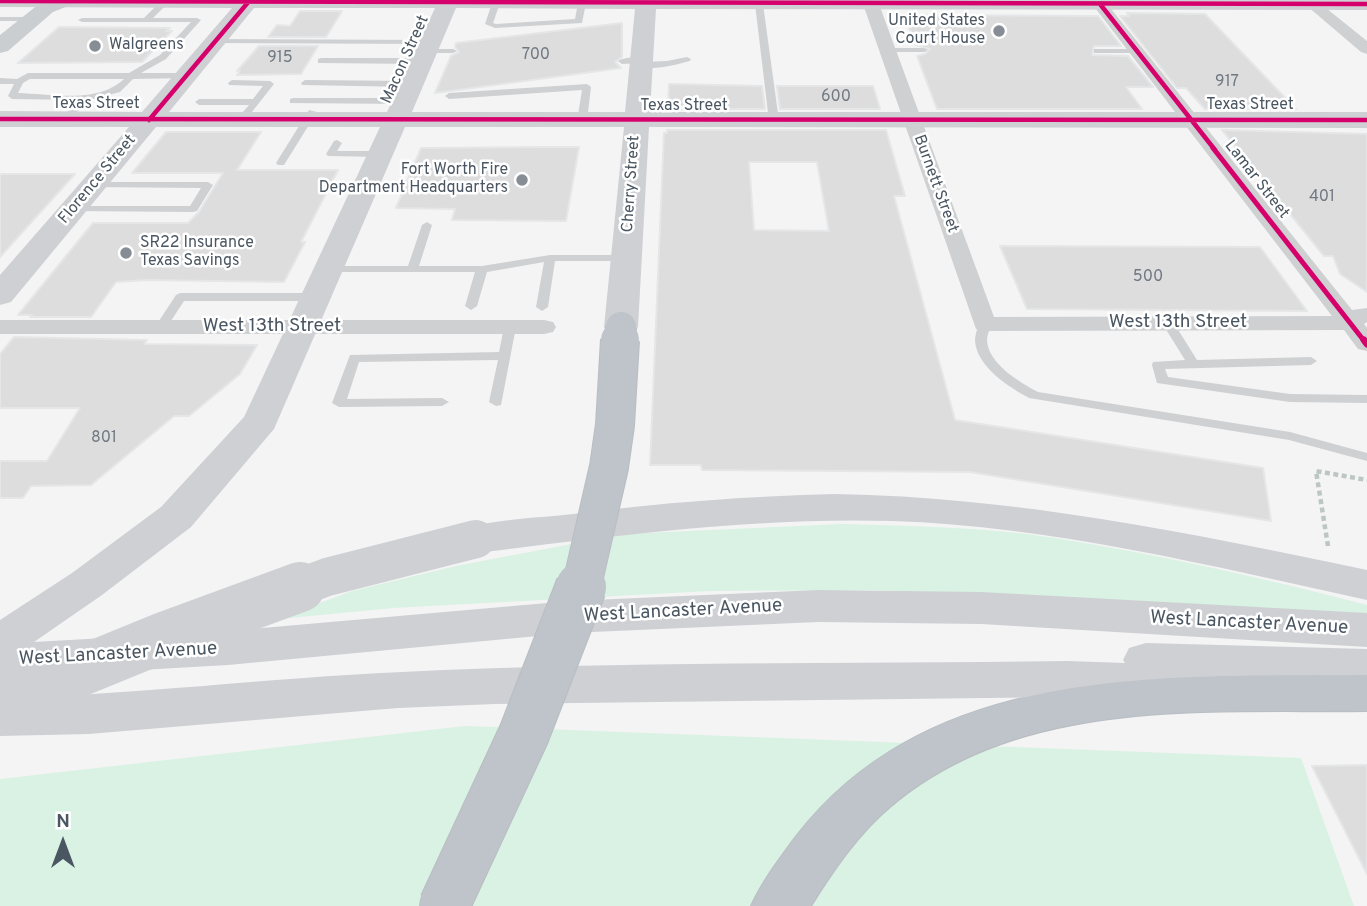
<!DOCTYPE html>
<html>
<head>
<meta charset="utf-8">
<style>
	body { margin:0 }
	#map { position:relative; width:1367px; height:906px; overflow:hidden; background:#f4f4f4; font-family:Overpass,sans-serif }
	canvas { display:block }
	.north { position:absolute; left:28px; top:808px; width:70px; height:70px; -webkit-text-stroke:5px #fff; paint-order:stroke; rotate:0deg; font-size:19px; font-weight:700; line-height:28px; text-align:center; color:#4a5661 }
	.north::after { content:''; display:block; margin:auto; width:24px; height:32px; background:#4a5661; clip-path:polygon(50% 0,100% 100%,50% 72%,0 100%) }
</style>
</head>
<body>
<div id="map">
<canvas width="1367" height="906"></canvas>
<div class="north">N</div>
</div>
<script>
const ctx = document.querySelector('canvas').getContext('2d');
ctx.lineJoin = 'round';
function paint(path, color) { ctx.fillStyle = color; ctx.fill(path, 'evenodd'); }
function stroke(path, color, width, dash) { ctx.strokeStyle = color; ctx.lineWidth = width; ctx.lineCap = dash ? 'butt' : 'round'; ctx.setLineDash(dash || []); ctx.stroke(path); }
function label(font, color, halo, rows, align = 'center') {
  ctx.font = font + ' Overpass,sans-serif'; ctx.lineWidth = 5; ctx.setLineDash([]); ctx.textBaseline = 'middle'; ctx.strokeStyle = halo; ctx.fillStyle = color; for (const [text, x, y, turn = 0] of rows) {
    ctx.save(); ctx.translate(x, y); ctx.rotate((+turn || 0) * Math.PI / 180); ctx.textAlign = isNaN(turn) ? turn : align; if (halo) ctx.strokeText(text, 0, 0); ctx.fillText(text, 0, 0); ctx.restore();
  }
}
paint(new Path2D(`
	M842,524C913,526 985,527 1055,538C1160,555 1264,578 1367,605V616L873,590L709,591L393,608L259,621L303,609L352,591L456,566L624,534Z
	M465,726L1301,758L1354,906H0V779Z`), '#d9f2e3');
const building = new Path2D(`
	M300,11H342L326,37H268L277,25L290,26Z
	M1127,13L1205,14L1296,109H1205L1186,88H1177L1120,16H1129Z
	M904,15L1098,16L1121,46H1094L1092,55L1128,56L1153,87H1126L1142,109H937L917,56L925,54L930,49L916,45Z
	M622,23V57L615,62L621,68L435,93L451,56L459,52L455,47L456,43Z
	M59,27L170,28L166,31H172L142,62L18,63Z
	M259,46H318L301,74L237,75L240,71H237Z
	M669,84L762,86L765,109H668Z
	M777,86H873L880,109H780Z
	M667,130H886L905,196H894L955,420L1263,468L1271,521L970,472L702,470L701,465H650L664,133H667ZM749,162H817L829,231L754,230Z
	M1222,130L1367,134V292L1340,274L1333,256H1324Z
	M166,132H261L237,170H338L301,242H305L284,282L147,280L116,282L91,317H30L32,315H18L93,223H188L199,212L223,173H132Z
	M545,147H579L566,221L452,220L455,209L396,208L421,148Z
	M0,174H75L0,257Z
	M1000,246L1260,247L1307,311L1027,309Z
	M14,337L147,340L144,344L257,345L240,374L189,416H174L91,485L31,486L23,498H0V461H47L80,408H0V354Z
	M1367,765V874L1312,766Z`);
paint(building, '#ddddde');
stroke(building, '#e5e6e7', 2);
const highway = new Path2D(`
	M1367,675V711C1207,713 1019,696 890,807C858,834 833,871 811,906H751C763,880 780,858 797,835C933,661 1168,677 1367,675Z`);
stroke(highway, '#b9bec3', 2);
stroke(new Path2D(`
	M1328,546L1316,471L1367,480`), '#bcc7c4', 4.5, [5, 3.5]);
paint(new Path2D(`
	M161,1L168,3L153,18H197L201,20L166,59L141,73H186L189,74V78L133,79L120,92L93,99L64,122L61,121V117L82,100L12,99L8,96L14,84H0V78L17,79L28,73H129L160,55L191,22H82L78,20L82,18H144ZM30,79H124C98,104 51,94 18,93L23,83Z
	M496,1L500,3L493,23L496,24L575,19L578,3L582,1L586,3L582,23L495,28L485,24L492,3Z
	M759,2L763,4L779,121L774,124L769,121L755,4Z
	M0,17H33L37,19L33,21H0Z
	M215,39L430,40L434,42L430,44L212,43L211,41Z
	M888,48H924L928,50L924,52H885V48Z
	M426,49H453L457,51L453,53H423L422,51Z
	M1097,49H1136L1140,51L1136,53H1094V49Z
	M687,57L691,59L690,61C674,65 651,72 637,65L641,63L622,64L618,61C624,57 639,56 645,60L641,62L667,61Z
	M321,58H421L425,61L421,64L318,63V59Z
	M232,80L270,81L274,84L244,122L236,120L249,105H199L195,102L199,99H253L263,86L229,85L228,83Z
	M305,80L411,81L415,84L411,87L302,85L301,83Z
	M587,84L591,87L587,121L582,124L577,121L582,90L449,99L445,96L449,93Z
	M293,98H403L407,101L403,104L290,103V99Z
	M309,110L317,112L284,165H278L276,163Z
	M337,140L342,143L337,151H380L385,154L380,157L328,156L326,154L334,141Z
	M93,182H208L213,185L197,211L193,212L69,211L68,209L73,206H190L201,188L89,187V183Z
	M427,222L432,225L419,266H482L550,255H626L632,258L626,261H555L548,307L542,311L536,307L544,262L487,272L477,306L471,310L465,306L475,272H328L322,269L328,266H408L422,225Z
	M180,293H315L321,297L315,301H184L165,330H157L155,327L176,295Z
	M1168,319L1172,320L1197,360L1311,357L1317,361L1311,365L1165,369L1168,377L1290,394L1367,395V403L1290,402L1157,383L1152,365L1153,362L1185,360L1162,323Z
	M985,320L991,324C990,329 987,335 987,341C989,364 1019,382 1038,392L1290,432L1367,453V461L1289,440L1029,398C1009,387 977,367 975,341C975,335 977,329 979,324Z
	M510,323L516,327L501,405L496,406L489,402L498,360L359,362L347,399L442,398L449,402L442,406L339,407L332,403L350,355L499,352L504,327Z`), '#ced0d2');
paint(new Path2D(`
	M873,0L879,4L994,317L1332,316L1089,0H1104L1352,310L1367,308V322L1364,324L1367,328V351L1358,349L1344,330L985,331L976,329L863,4Z
	M1300,0H1316L1367,41V54L1361,52Z
	M0,320H544L553,322L556,327L553,332L544,334H0Z`), '#ced0d2');
paint(new Path2D(`
	M0,0H1367V10L656,9L650,112H1367V128L649,127L638,327L633,334L621,337L609,334L604,327L624,127H405L274,429L191,527L102,595L34,642L228,631L570,601L818,590L981,592L1367,613V647L981,624L818,622L570,633L228,665L0,678V620L72,573L161,507L244,417L380,127H156L11,302L0,305V275L129,127H0V111L142,112L232,8L0,7ZM254,8H435L387,112H169ZM456,8L635,9L625,112H412Z
	M835,494C1016,497 1191,533 1367,570V600C1211,566 1052,526 892,521C753,517 614,536 476,553L461,549L455,539L461,529C497,519 536,518 573,514C660,503 747,496 835,494Z
	M1146,643L1367,649V685L1204,679L1207,684L1200,697L1183,702L1067,697L495,704L398,708L89,734L0,736V698C134,695 267,678 402,672C623,661 845,664 1067,661L1125,663L1123,660L1129,648Z`), '#ced0d4');
paint(new Path2D(`
	M48,0H76L73,4L53,12L8,51L0,53V35L39,4Z`), '#caced1');
paint(highway, '#bec4c9');
const highwayBridgeFar2 = new Path2D(`
	M620,342L621,327`);
const highwayBridgeFar1 = new Path2D(`
	M581,589L609,467L615,425L620,340`);
const highwayBridge = new Path2D(`
	M444,906L524,734L581,587`);
stroke(highwayBridgeFar2, '#b9bec3', 32, []);
stroke(highwayBridgeFar1, '#b9bec3', 40, []);
stroke(highwayBridge, '#b9bec3', 52, []);
stroke(new Path2D(`
	M295,589L327,577L476,539`), '#ced0d4', 38);
stroke(new Path2D(`
	M0,704L164,637L300,587`), '#ced0d4', 50);
stroke(highwayBridgeFar2, '#bec4c9', 30);
stroke(highwayBridgeFar1, '#bec4c9', 38);
stroke(highwayBridge, '#bec4c9', 50);
stroke(new Path2D(`
	M0,1L1367,4
	M1100,4L1215,150
	M0,119L1367,120
	M149,120L250,0`), '#d6006c', 4.5);
stroke(new Path2D(`
	M1213,148L1365,342`), '#d6006c', 5);
stroke(new Path2D(`
	M1364,340L1367,344`), '#d6006c', 7);
for (const [x, y, r, color] of [
	[999,31,7,"#868d94"],
	[95,46,7,"#868d94"],
	[522,180,7,"#868d94"],
	[126,253,7,"#868d94"]
]) { const dot = new Path2D(); dot.arc(x, y, r, 0, 2 * Math.PI); ctx.fillStyle = color; ctx.fill(dot); stroke(dot, '#fff', 2.5); }
label('16px', '#4a5661', '#fff', [
	["United States",985,22],
	["Court House",985,40],
	["Walgreens",109,46,"left"],
	["Fort Worth Fire",508,171],
	["Department Headquarters",508,189],
	["SR22 Insurance",140,244,"left"],
	["Texas Savings",140,262,"left"]
], 'right');
label('16px', '#707881', null, [
	["700",536,56],
	["915",280,59],
	["917",1227,83],
	["600",836,98],
	["401",1322,198],
	["500",1148,278],
	["801",104,439]
]);
label('16px', '#4a5661', '#fff', [
	["Macon Street",406,60,-66],
	["Texas Street",96,105],
	["Texas Street",1250,106],
	["Texas Street",684,107],
	["Florence Street",98,180,-50],
	["Lamar Street",1256,180,52],
	["Cherry Street",632,184,-86],
	["Burnett Street",935,184,70]
]);
label('19px', '#4a5661', '#fff', [
	["West 13th Street",1178,323],
	["West 13th Street",272,327],
	["West Lancaster Avenue",683,612,-3],
	["West Lancaster Avenue",1249,624,3],
	["West Lancaster Avenue",118,655,-3]
]);
</script>
</body>
</html>
